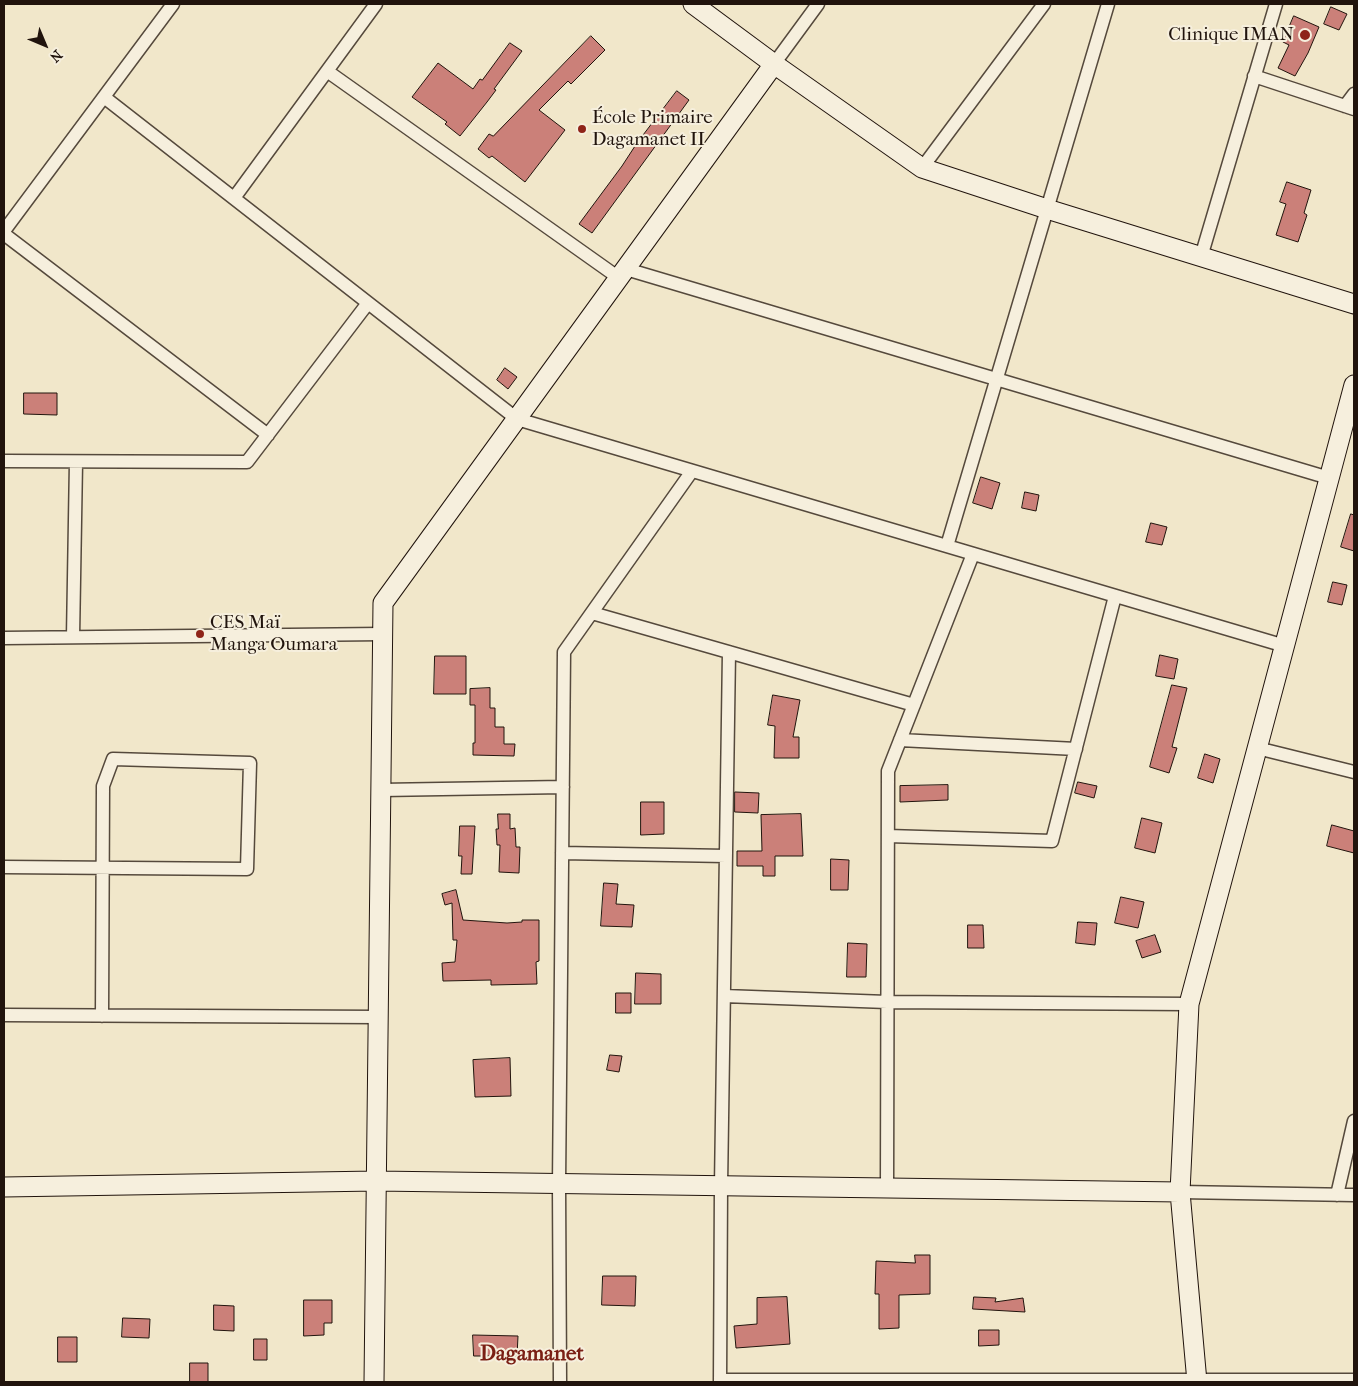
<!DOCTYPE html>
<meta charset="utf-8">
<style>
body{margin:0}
#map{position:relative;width:1358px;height:1386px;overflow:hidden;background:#f1e7ca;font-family:"IM FELL French Canon",serif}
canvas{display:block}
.frame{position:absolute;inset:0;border:5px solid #21140d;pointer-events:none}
.north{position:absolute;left:20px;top:20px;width:50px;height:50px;-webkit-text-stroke:4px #f6efdd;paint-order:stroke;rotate:135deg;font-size:14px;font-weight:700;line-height:20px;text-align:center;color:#21140d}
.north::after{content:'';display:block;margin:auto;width:18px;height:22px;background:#21140d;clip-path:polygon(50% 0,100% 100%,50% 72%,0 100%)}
</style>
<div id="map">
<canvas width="1358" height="1386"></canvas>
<div class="frame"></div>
<div class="north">N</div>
</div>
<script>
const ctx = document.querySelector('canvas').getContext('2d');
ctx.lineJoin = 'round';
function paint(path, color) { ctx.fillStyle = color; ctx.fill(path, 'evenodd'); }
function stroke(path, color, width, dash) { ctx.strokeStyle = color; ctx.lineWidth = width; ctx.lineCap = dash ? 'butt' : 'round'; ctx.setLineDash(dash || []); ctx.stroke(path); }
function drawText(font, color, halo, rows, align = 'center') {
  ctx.font = font + ' "IM FELL French Canon",serif'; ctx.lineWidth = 4; ctx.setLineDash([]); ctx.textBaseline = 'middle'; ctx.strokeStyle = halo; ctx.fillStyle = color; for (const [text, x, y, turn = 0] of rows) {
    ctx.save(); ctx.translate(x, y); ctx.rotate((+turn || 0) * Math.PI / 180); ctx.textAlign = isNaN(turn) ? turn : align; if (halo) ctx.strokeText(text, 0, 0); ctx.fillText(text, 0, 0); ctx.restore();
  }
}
const building = new Path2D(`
 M1331,7L1347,14L1339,30L1324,24Z
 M1294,16L1319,27L1308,53L1295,76L1278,68L1289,45L1283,42Z
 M591,36L605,50L571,84L568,81L539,110L565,130L525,182L492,156L489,158L478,149L489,134L493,136Z
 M510,43L522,51L494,89L496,90L487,102L460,136L445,124L447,122L412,97L438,63L473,89L480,79L482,80Z
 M677,91L689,100L592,233L579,224L622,166L637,143Z
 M1287,182L1311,190L1304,213L1307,215L1298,242L1276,235L1286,204L1280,202Z
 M505,368L517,377L508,389L497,380Z
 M24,393H57V415L24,414Z
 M981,477L1000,483L992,509L973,503Z
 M1025,492L1039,495L1036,511L1022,508Z
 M1351,514L1354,515V551L1341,547Z
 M1151,523L1167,527L1162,545L1146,542Z
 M1333,582L1347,585L1342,605L1328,602Z
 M1160,655L1178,659L1174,679L1156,676Z
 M435,656H466V694H434Z
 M1172,685L1187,688L1172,747L1177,748L1169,773L1150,767Z
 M490,688V708H495V727H504V744H515L514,756L473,755V743H475V705H470V689Z
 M773,695L800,700L793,737H799V758H774L775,726L768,725Z
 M1205,754L1220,759L1213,783L1198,778Z
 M1078,782L1097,786L1094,798L1075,793Z
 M948,785V800L900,802V786Z
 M735,792L759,793L758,813L735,812Z
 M641,802H664V834L641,835Z
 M498,814H510V829L515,828L516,847H520L519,873L499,872L500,845H497L496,829H498Z
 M801,814L803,856H775V876H763V866H737V851H762L761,815Z
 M1142,818L1162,823L1155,853L1135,848Z
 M1332,825L1354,831V853L1327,846Z
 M460,826H475L472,874H461L462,856H459Z
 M831,859L849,860L848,890H831Z
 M604,883L618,884L616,904L634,905L632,927L601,926Z
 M456,890L463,920L507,923L522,922V920H539V961L536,962L537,984L491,985V980L443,981L442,963L455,962L457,940H453L452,903L445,905L442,894Z
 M1121,897L1144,902L1138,928L1115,923Z
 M1078,922L1097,923L1095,945L1076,943Z
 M968,925H983L984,948H968Z
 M1155,935L1161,952L1142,958L1136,941Z
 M848,943L867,944L866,977H847Z
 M636,973L661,974V1004H635Z
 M616,993H631V1013H616Z
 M610,1055L622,1056L619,1072L607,1070Z
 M510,1058L511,1096L475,1097L473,1060Z
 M915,1255H930V1294L899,1295V1328L879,1329V1294H875L876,1261L915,1263Z
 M603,1276H636L635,1306L602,1305Z
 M787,1297L790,1344L736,1348L734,1326L757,1324V1298Z
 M974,1297L996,1298L995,1302L1023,1298L1025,1312L973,1309Z
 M304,1300H332V1323H324V1335L304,1336Z
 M214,1305L234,1306V1331L214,1330Z
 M123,1318L150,1319L149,1338L122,1337Z
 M979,1330H999V1345L979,1346Z
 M473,1335L518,1336L517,1356H474Z
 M58,1337H77V1362H58Z
 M254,1339H267V1360H254Z
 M190,1363H208V1382H190Z`);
const street = new Path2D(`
 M774,64L818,4
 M327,71L619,278
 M1254,76L1354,109
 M104,97L517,419L1285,646
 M1345,106L1354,94
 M922,168L1044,4
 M234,198L376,4
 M4,231L173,4
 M4,234L268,435
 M1201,257L1276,4
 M626,269L1329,478
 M4,461L247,462L368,303
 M947,546L1108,4
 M592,613L914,705
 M73,637L76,462
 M4,638L383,634
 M900,740L1076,749
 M1257,748L1354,772
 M381,790L563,787
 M888,836L1052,841L1115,596
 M562,853L726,856
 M4,867L247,869L250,763L113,759L103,786L102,1016
 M724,996L887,1002L1189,1004
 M4,1015L378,1017
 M887,1188L888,771L973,554
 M1180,1192L1354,1195
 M1337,1195L1354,1121
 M720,1380H1354
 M560,1382L559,1184L564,652L692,471
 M720,1382L721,1186L729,652`);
const secondary = new Path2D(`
 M693,4L774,64L922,168L1047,209L1354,304
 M4,1187L376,1181L1180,1192
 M374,1382L383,603L774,64
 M1197,1382L1180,1192L1189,1004L1354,385`);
const markers = [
 [1305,35,6,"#8f2418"],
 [582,129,5,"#8f2418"],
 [200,634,5,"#8f2418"]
];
const poiNames = [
 ["Clinique IMAN",1294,35,"right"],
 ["École Primaire",592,118],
 ["Dagamanet II",592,140],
 ["CES Maï",210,623],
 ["Manga Oumara",210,645]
];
const quarterNames = [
 ["Dagamanet",532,1355]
];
paint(building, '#cb8079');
stroke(building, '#21140d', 1);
stroke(street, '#55493c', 15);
stroke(secondary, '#21140d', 21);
stroke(street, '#f6efdd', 12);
stroke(secondary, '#f6efdd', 19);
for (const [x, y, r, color] of markers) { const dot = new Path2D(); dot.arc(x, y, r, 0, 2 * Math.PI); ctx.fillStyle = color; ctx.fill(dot); stroke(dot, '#f6efdd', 2); }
drawText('19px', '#21140d', '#f6efdd', poiNames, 'left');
drawText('bold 21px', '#7a1f14', '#f6efdd', quarterNames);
</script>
